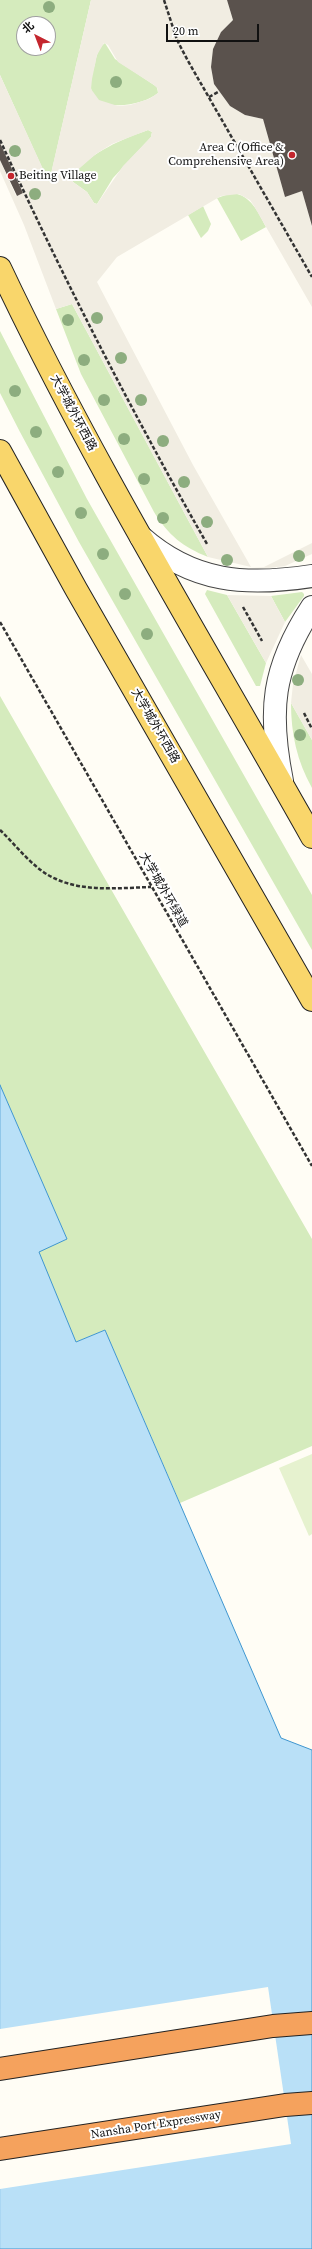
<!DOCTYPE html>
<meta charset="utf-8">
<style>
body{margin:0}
#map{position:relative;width:312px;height:2249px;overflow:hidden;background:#fffdf5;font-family:"Source Serif 4","Noto Sans SC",serif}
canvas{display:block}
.north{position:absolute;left:16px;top:16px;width:40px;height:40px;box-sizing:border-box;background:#fff;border:1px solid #a0a0a0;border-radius:50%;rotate:318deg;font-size:11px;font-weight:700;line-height:16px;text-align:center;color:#111}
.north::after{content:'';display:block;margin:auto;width:14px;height:18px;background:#c4262e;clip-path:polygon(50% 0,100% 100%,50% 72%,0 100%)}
.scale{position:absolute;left:166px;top:24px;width:93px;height:18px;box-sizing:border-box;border:2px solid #111;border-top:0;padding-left:5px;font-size:12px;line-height:14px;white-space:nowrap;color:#111;-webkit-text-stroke:3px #fff;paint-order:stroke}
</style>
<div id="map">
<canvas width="312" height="2249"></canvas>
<div class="north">北</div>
<div class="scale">20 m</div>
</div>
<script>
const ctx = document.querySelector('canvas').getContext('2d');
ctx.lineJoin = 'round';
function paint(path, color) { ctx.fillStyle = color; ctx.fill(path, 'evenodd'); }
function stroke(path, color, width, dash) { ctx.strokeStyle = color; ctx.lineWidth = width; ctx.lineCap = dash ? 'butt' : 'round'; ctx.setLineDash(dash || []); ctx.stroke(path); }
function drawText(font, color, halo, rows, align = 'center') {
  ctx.font = font + ' "Source Serif 4","Noto Sans SC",serif'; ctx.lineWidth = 4; ctx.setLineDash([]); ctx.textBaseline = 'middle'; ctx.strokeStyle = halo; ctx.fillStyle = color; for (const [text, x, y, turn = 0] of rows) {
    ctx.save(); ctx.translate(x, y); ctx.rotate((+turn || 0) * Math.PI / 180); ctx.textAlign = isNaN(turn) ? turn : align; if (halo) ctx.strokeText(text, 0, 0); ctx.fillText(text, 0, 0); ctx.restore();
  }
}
const green = new Path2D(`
 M0,0H91L49,183L0,75ZM24,24H48V48H24Z
 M105,43L115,59L157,87L158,93C145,105 95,115 91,88C90,81 93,71 95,64C96,56 99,47 105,43Z
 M148,130L152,132L151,137L113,178L97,204L94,203L87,192L73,182L71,177L73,174C94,151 120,140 148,130Z
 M232,193C251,195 258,212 266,227L241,241L217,198Z
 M203,206L211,224L208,231L201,238L188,215Z
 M72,304L208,557C183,547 168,535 154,512L81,374L56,309Z
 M0,331L87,499L312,895V950L79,542L20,432L0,393Z
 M207,590L227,595L266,663L260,686H256L205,594Z
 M302,592L304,594V596L285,622L271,596Z
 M0,696L312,1239V1446L180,1503L105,1330L76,1342L38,1251L67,1239L0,1085Z
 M291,703L312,740V788C297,761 291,734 291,703Z`);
const pitch = new Path2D(`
 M312,1454V1534L309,1536L279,1468Z`);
const plaza = new Path2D(`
 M91,0H227L233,20L221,32L213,49L211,67L214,84L230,106L245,115L263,119L285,197L302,191L312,227V307L254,206L250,200L239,194L221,196L117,257L97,282L193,465L251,567H264L312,543V554L285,566L269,568L251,567L208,557L72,304L56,309L24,225L0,171V160L16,196L23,193L0,143V75L49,182ZM104,43L108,45L118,62L154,85L158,89V93L149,99L130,105L118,106L99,100L91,89L92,79L97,55ZM148,130L152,132L151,137L123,166L97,204L94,203L87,192L73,182L71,177L73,174L96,154L112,144Z
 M227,595L271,596L285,622L266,663Z
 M301,655L312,674V740L291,703L293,684Z`);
const water = new Path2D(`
 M0,1085L67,1239L39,1252L76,1342L105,1330L281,1738L312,1750V2249H0Z`);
const pier = new Path2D(`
 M268,1987L291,2144L0,2189V2029Z`);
const building = new Path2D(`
 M227,0H312V226L302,191L285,197L263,119L245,115L230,106L214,84L211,67L213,49L221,32L233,20Z
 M0,143L23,193L17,196L0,160Z`);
const path = new Path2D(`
 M164,0L177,40L188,61L312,277
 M209,97L218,92
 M0,140C63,278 132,412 207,544
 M243,607L262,641
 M0,622L312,1166
 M304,713L312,729
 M0,830C17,846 34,870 56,879C84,892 120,888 151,887`);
const minor = new Path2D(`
 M141,537C193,583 246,586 312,576
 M282,781C268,711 272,668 312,607`);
const primary = new Path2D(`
 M0,268C92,463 206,648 312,837
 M0,451L76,589L312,1000`);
const motorway = new Path2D(`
 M0,2069L273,2026L312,2023
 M0,2149L285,2105L312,2103`);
const trees = [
 [49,7],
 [116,82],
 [15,151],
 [35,194],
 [97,318],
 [68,320],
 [121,358],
 [84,360],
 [15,391],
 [104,400],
 [141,400],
 [36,432],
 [124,439],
 [163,441],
 [58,472],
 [144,479],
 [184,482],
 [81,513],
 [163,518],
 [207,522],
 [103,554],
 [299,556],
 [227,560],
 [125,594],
 [147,634],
 [298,680],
 [300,735]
];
const markers = [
 [292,155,4,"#c4262e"],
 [11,176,4,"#c4262e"]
];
const poiNames = [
 ["Area C (Office &",284,148],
 ["Comprehensive Area)",284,162],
 ["Beiting Village",19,176,"left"]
];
const streetNames = [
 ["大学城外环西路",73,413,62],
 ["大学城外环西路",155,726,60],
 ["大学城外环绿道",163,890,60],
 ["Nansha Port Expressway",156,2125,-9]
];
paint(green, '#d5ebbd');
paint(pitch, '#e6f2cf');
paint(plaza, '#f1ede2');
paint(water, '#b9e0f7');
stroke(water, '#3f96cf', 1);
paint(pier, '#fffdf5');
paint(building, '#5a524d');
stroke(minor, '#444', 24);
stroke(primary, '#222', 24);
stroke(motorway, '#222', 24);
stroke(path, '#333', 2.5, [4, 2]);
stroke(minor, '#fff', 22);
stroke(primary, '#f9d66b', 22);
stroke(motorway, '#f5a25d', 22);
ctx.fillStyle = '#8dad7f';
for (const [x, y] of trees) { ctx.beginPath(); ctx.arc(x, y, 6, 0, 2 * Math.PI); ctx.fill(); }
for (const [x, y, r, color] of markers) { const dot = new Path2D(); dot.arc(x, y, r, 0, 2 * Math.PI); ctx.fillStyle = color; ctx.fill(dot); stroke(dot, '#fff', 1.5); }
drawText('12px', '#111', '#fff', poiNames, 'right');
drawText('12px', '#111', '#fff', streetNames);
</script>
